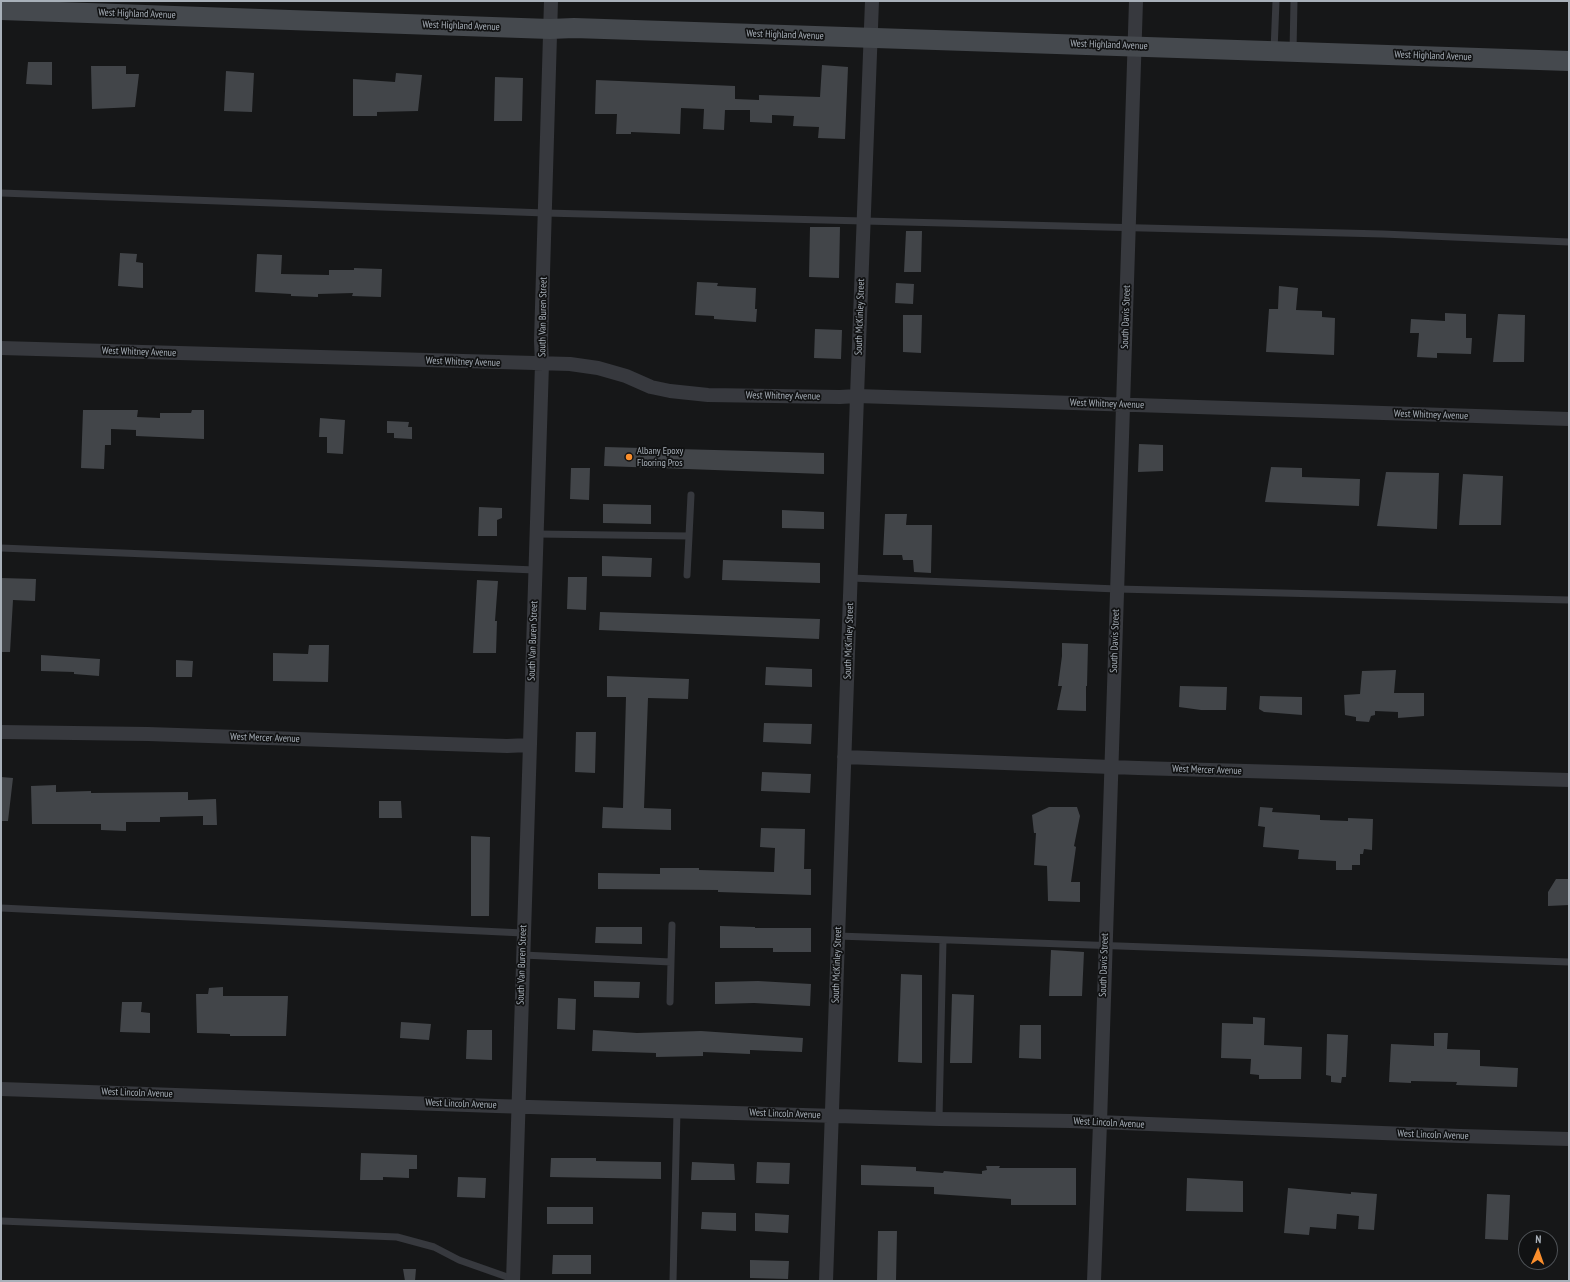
<!DOCTYPE html>
<style>
body{margin:0}
#map{position:relative;width:1570px;height:1282px;overflow:hidden;background:#161718;font-family:"PT Sans Narrow",sans-serif}
canvas{display:block}
.frame{position:absolute;inset:0;border:2px solid #a8b0b9;pointer-events:none}
.north{position:absolute;left:1518px;top:1230px;width:40px;height:40px;box-sizing:border-box;background:#111213;border:1px solid #4d5155;border-radius:50%;rotate:2deg;font-size:11px;font-weight:700;line-height:16px;text-align:center;color:#a8b0b9}
.north::after{content:'';display:block;margin:auto;width:14px;height:18px;background:#fa8e2c;clip-path:polygon(50% 0,100% 100%,50% 72%,0 100%)}
</style>
<div id="map">
<canvas width="1570" height="1282"></canvas>
<div class="frame"></div>
<div class="north">N</div>
</div>
<script>
const ctx = document.querySelector('canvas').getContext('2d');
ctx.lineJoin = 'round';
function paint(path, color) { ctx.fillStyle = color; ctx.fill(path, 'evenodd'); }
function stroke(path, color, width, dash) { ctx.strokeStyle = color; ctx.lineWidth = width; ctx.lineCap = dash ? 'butt' : 'round'; ctx.setLineDash(dash || []); ctx.stroke(path); }
function drawText(font, color, halo, rows, align = 'center') {
  ctx.font = font + ' "PT Sans Narrow",sans-serif'; ctx.lineWidth = 3.5; ctx.setLineDash([]); ctx.textBaseline = 'middle'; ctx.strokeStyle = halo; ctx.fillStyle = color; for (const [text, x, y, turn = 0] of rows) {
    ctx.save(); ctx.translate(x, y); ctx.rotate((+turn || 0) * Math.PI / 180); ctx.textAlign = isNaN(turn) ? turn : align; if (halo) ctx.strokeText(text, 0, 0); ctx.fillText(text, 0, 0); ctx.restore();
  }
}
const building = new Path2D(`
 M28,62H52V85L26,84Z
 M822,65L848,67L845,139L818,138L819,127L793,126L794,116L772,115V123L750,122V110H725L724,130L703,129L704,109L681,108L680,134L631,132V134H616L617,114H595L596,80L735,86V99L759,100V95L820,97Z
 M91,66H126V74H139L135,107L92,109Z
 M226,71L254,73L252,112L224,111Z
 M396,73L422,75L418,111L377,112V116H353V79L395,82Z
 M495,77L523,78L522,121H494Z
 M810,227H840L839,278L809,277Z
 M906,231H922L921,272H904Z
 M120,253L137,254L136,262L143,263V288L118,286Z
 M257,254L282,255L281,274L329,275V270H354V268L382,269L381,297L352,296L353,293L318,294V297L291,296V294L255,292Z
 M697,282L718,283L717,286L756,288L755,309H757L756,322L714,319V316L695,315Z
 M896,283L914,284L913,304L895,303Z
 M1279,286L1298,288L1296,310L1322,311V317L1335,318L1334,355L1266,352L1269,309H1278Z
 M1445,313L1466,314V338H1472L1471,354L1437,353V358L1417,357L1419,333H1410L1411,319L1445,321Z
 M1498,314L1525,315L1524,362H1493Z
 M903,315H922L921,353L903,352Z
 M815,329L842,330L841,359L814,358Z
 M83,410H138L137,417L160,418V413H191L192,410H204V439L136,436V430L111,429V445H105L104,469L81,468Z
 M320,418L345,420L343,454L327,453V437H319Z
 M387,421L409,422L408,427H412V439L394,438V433H387Z
 M1139,444L1163,445V471L1138,472Z
 M605,447L824,453V474L604,466Z
 M1271,467L1302,468V477L1360,479L1359,506L1265,502Z
 M571,468H590L589,500L570,499Z
 M1386,472L1439,473L1437,529L1377,526Z
 M1463,474L1503,476L1501,525H1459Z
 M603,504L651,505V524L603,523Z
 M479,507L502,508V518L497,520V536H478Z
 M782,510L824,512V529L782,528Z
 M885,514H907L906,525H932L931,573L914,572L913,560H903L902,555H883Z
 M602,556L652,558L651,577L602,576Z
 M723,560L820,563V583L722,580Z
 M568,577H587L586,610L567,609Z
 M1,578L36,579L35,601L13,600L10,652H1Z
 M477,580L498,581L495,621H497L496,653H473Z
 M600,612L820,619L819,639L599,630Z
 M1062,643L1088,644L1087,686H1086V711L1057,710L1062,686H1058L1062,656Z
 M309,645H329L328,682L273,681V653L308,654Z
 M41,655L100,659L99,676L74,674V672L41,671Z
 M176,660L193,661L192,677H176Z
 M766,667L812,669V687L765,685Z
 M1396,670L1394,693H1424V716L1398,718V712L1375,711V715L1371,716L1369,722L1356,721V717L1345,715L1344,695L1360,694L1362,671Z
 M607,676L689,679L688,699L648,698L644,808L671,809V830L602,828L603,807L623,808L626,697H607Z
 M1180,686L1227,687L1226,710H1201L1179,707Z
 M1260,696L1302,697V715L1264,712L1259,709Z
 M764,723L812,724L811,744L763,742Z
 M576,732H596L595,773L575,772Z
 M762,772L811,774L810,793L761,791Z
 M1,777L13,778L8,821H1Z
 M56,785V792L91,791V793L188,792V800L216,799L217,825H203V816L160,817V822H126V831L101,830V824H32L31,786Z
 M379,801H401L402,818H379Z
 M1049,807H1077L1080,816L1074,846L1076,847L1071,882H1080V902L1048,901L1047,866L1034,865L1036,833H1034L1032,815Z
 M1260,807L1273,808L1272,812L1320,815V820L1348,821V818L1373,819L1372,850L1364,849L1363,854H1360V865H1352V870H1336V861L1298,859L1299,850L1263,847L1265,827L1258,826Z
 M761,828L805,829L804,869H811V895L718,892V890L598,889V873L660,874V868H699V870L774,872L775,848L760,847Z
 M471,836L490,837L489,916H471Z
 M1556,879H1569V905L1548,906V892Z
 M720,926L755,927V928H811V952H773V948H720Z
 M596,927H642V944L595,943Z
 M1051,950L1084,952L1082,996H1049Z
 M901,974L922,975V1063L898,1062Z
 M594,981L640,982L639,998L594,997Z
 M758,981L811,984L810,1006L754,1003L715,1004V982Z
 M223,987V996H288L286,1036H230V1034L197,1033L196,994H208L209,988Z
 M952,994L974,995L972,1063H950Z
 M558,998L576,999L575,1030L557,1029Z
 M122,1002H142L141,1012L150,1013V1033L120,1032Z
 M1253,1017L1265,1018L1264,1045L1302,1047L1301,1079H1259V1075L1250,1074L1251,1059L1221,1058L1222,1023L1253,1024Z
 M401,1022L431,1024L429,1040L400,1038Z
 M1020,1025H1041V1059L1019,1058Z
 M467,1030H492V1060L466,1059Z
 M593,1030L637,1033L701,1031L803,1038L802,1052L750,1050V1054L703,1052V1056L656,1057V1053L592,1051Z
 M1434,1033H1448L1447,1049L1480,1050V1066L1518,1068L1517,1087L1456,1085L1457,1082L1411,1081V1083L1389,1082L1391,1044L1434,1046Z
 M1327,1034L1348,1035L1346,1077H1342L1341,1083L1331,1082V1076L1326,1075Z
 M361,1153L417,1155V1169H409V1178L383,1177V1180H360Z
 M551,1158H596V1161L661,1162V1179L550,1177Z
 M692,1162L734,1164L735,1180H691Z
 M757,1162L790,1163L789,1184L756,1183Z
 M861,1165L916,1167V1171L943,1173L944,1171L982,1174V1171L987,1170L986,1166H1000L999,1168H1076V1205H1011V1199L934,1194V1187L861,1185Z
 M458,1177L486,1178L485,1198L457,1197Z
 M1187,1178L1243,1181V1212L1186,1211Z
 M1288,1188L1351,1194V1192L1377,1194L1374,1230L1358,1229L1359,1216L1337,1214L1336,1229L1310,1227L1309,1235L1284,1233Z
 M1487,1194L1510,1195L1508,1240L1485,1239Z
 M547,1207H593V1224H547Z
 M702,1212L736,1213V1231L701,1229Z
 M755,1213L789,1215L788,1233L755,1231Z
 M878,1231H897L896,1281H877Z
 M553,1255H591V1274H552Z
 M750,1260L789,1261L788,1279L750,1278Z
 M403,1269H416L415,1281H405Z`);
const lane = new Path2D(`
 M1274,51L1276,1
 M1293,51L1294,1
 M1,193L545,213L1383,234L1569,242
 M536,534L689,536L691,495
 M1,548L535,570
 M687,575L689,536
 M851,578L1117,589L1569,600
 M1,908L523,933
 M838,936L1569,962
 M523,955L671,962L672,925
 M670,1002L671,962
 M939,1119L943,940
 M1,1221L397,1237L434,1247L459,1260L513,1279
 M673,1281L677,1111`);
const street = new Path2D(`
 M1,348L570,364L598,368L626,376L651,387L670,391L708,395L840,397L857,396L1569,419
 M1,732L148,734L507,746L529,745
 M844,757L1138,768L1569,780
 M1,1089L496,1106L939,1119L1071,1121L1460,1136L1569,1139
 M513,1281L542,364L541,341L551,1
 M826,1281L857,396L872,1
 M1094,1281L1100,1123L1136,1`);
const secondary = new Path2D(`
 M1,10L550,29L574,28L1569,61`);
const markers = [
 [629,457,4,"#fa8e2c"]
];
const streetNames = [
 ["West Highland Avenue",137,14,2],
 ["West Highland Avenue",461,26,2],
 ["West Highland Avenue",785,35,2],
 ["West Highland Avenue",1109,45,2],
 ["West Highland Avenue",1433,56,2],
 ["South Van Buren Street",543,317,-89],
 ["South McKinley Street",860,317,-88],
 ["South Davis Street",1126,317,-88],
 ["West Whitney Avenue",139,352,2],
 ["West Whitney Avenue",463,362,2],
 ["West Whitney Avenue",783,396,1],
 ["West Whitney Avenue",1107,404,2],
 ["West Whitney Avenue",1431,415,2],
 ["South Van Buren Street",533,641,-88],
 ["South McKinley Street",849,641,-88],
 ["South Davis Street",1115,641,-88],
 ["West Mercer Avenue",265,738,2],
 ["West Mercer Avenue",1207,770,2],
 ["South Van Buren Street",522,965,-88],
 ["South McKinley Street",837,965,-88],
 ["South Davis Street",1104,965,-88],
 ["West Lincoln Avenue",137,1093,2],
 ["West Lincoln Avenue",461,1104,2],
 ["West Lincoln Avenue",785,1114,2],
 ["West Lincoln Avenue",1109,1123,3],
 ["West Lincoln Avenue",1433,1135,2]
];
const poiNames = [
 ["Albany Epoxy",637,451],
 ["Flooring Pros",637,463]
];
paint(building, '#424549');
stroke(lane, '#37393e', 7);
stroke(street, '#37393e', 14);
stroke(secondary, '#45494e', 20);
for (const [x, y, r, color] of markers) { const dot = new Path2D(); dot.arc(x, y, r, 0, 2 * Math.PI); ctx.fillStyle = color; ctx.fill(dot); stroke(dot, '#111213', 1.5); }
drawText('10px', '#a8b0b9', '#111213', streetNames);
drawText('10px', '#a8b0b9', '#111213', poiNames, 'left');
</script>
